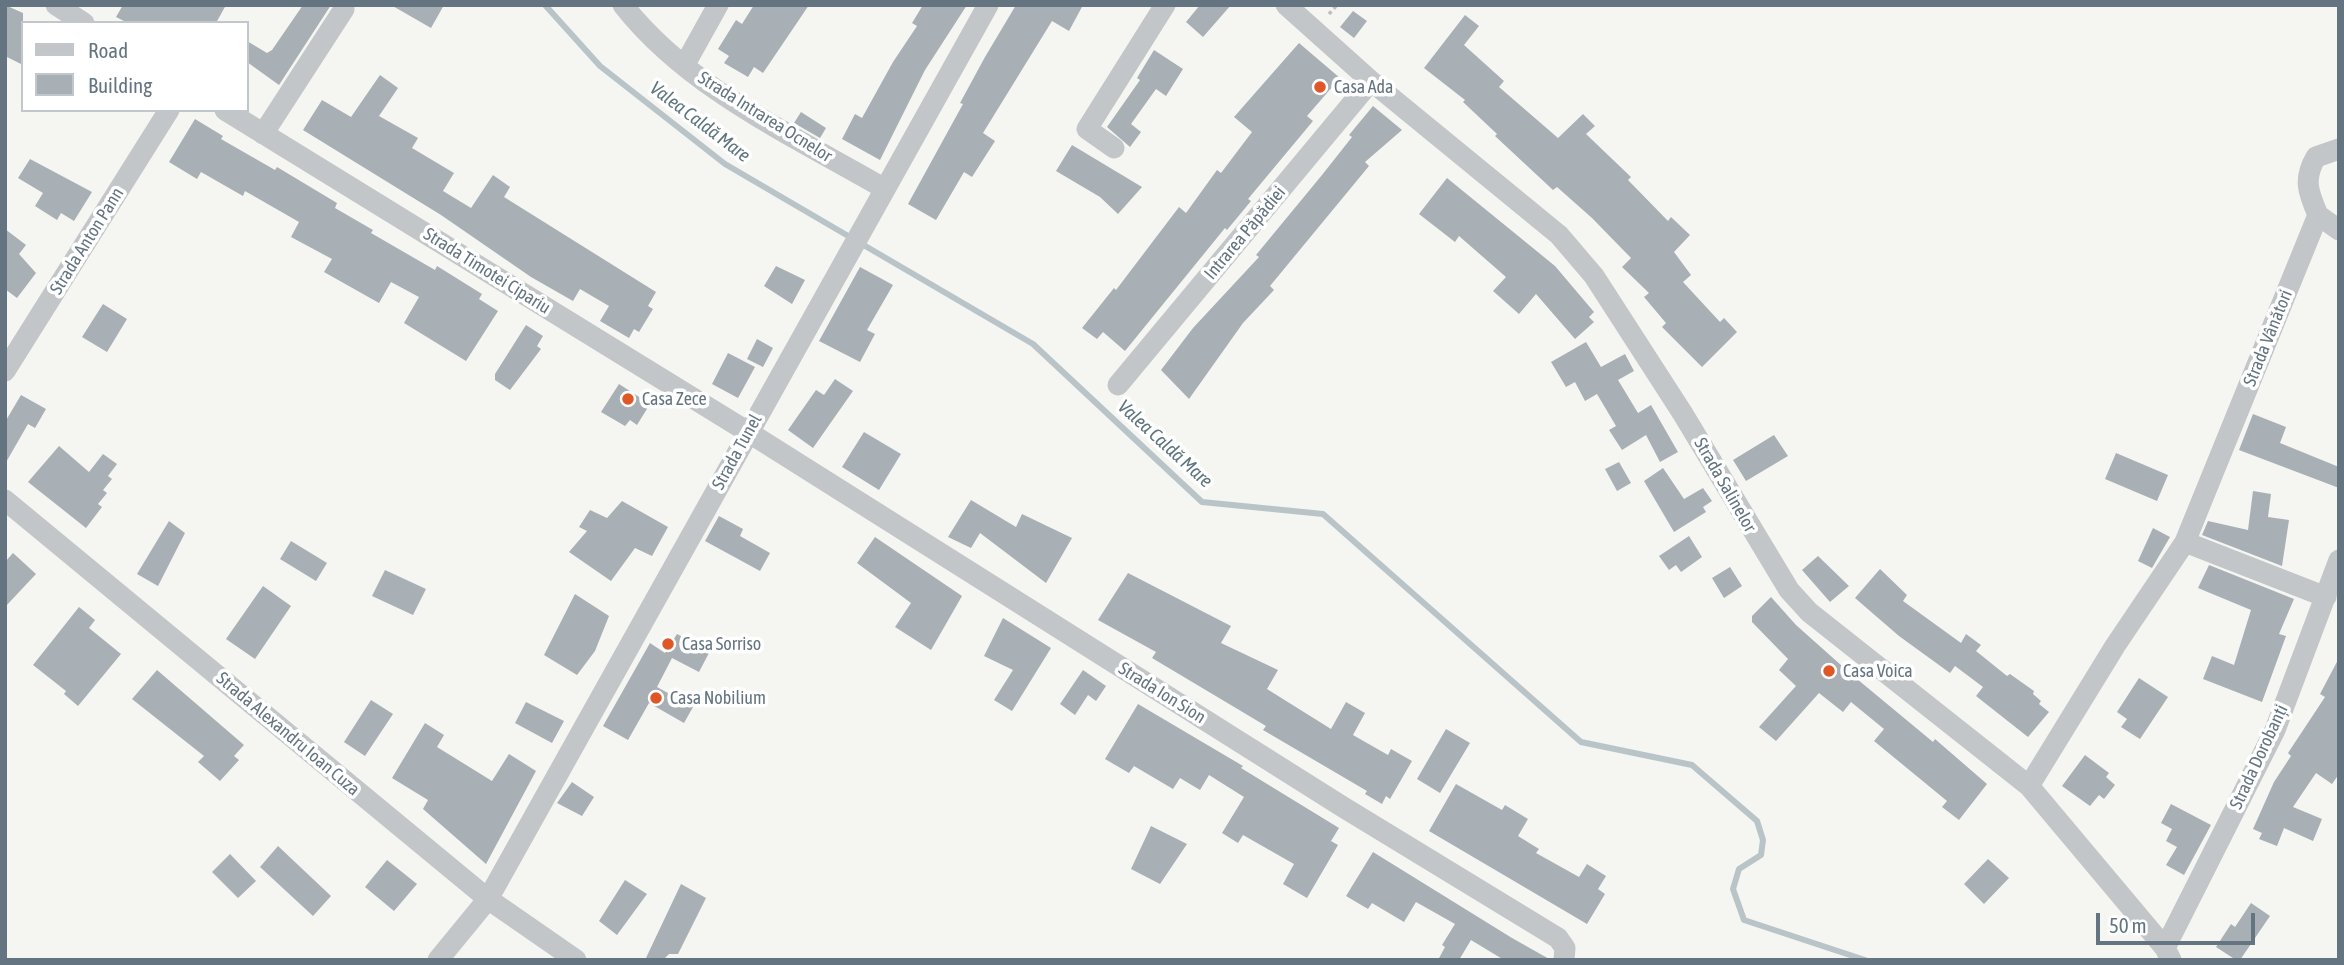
<!DOCTYPE html>
<meta charset="utf-8">
<style>
body{margin:0}
#map{position:relative;width:2344px;height:965px;overflow:hidden;background:#f5f5f1;font-family:"Asap Condensed",sans-serif}
canvas{display:block}
.frame{position:absolute;inset:0;border:7px solid #647481;pointer-events:none}
.legend{position:absolute;left:21px;top:21px;width:228px;height:91px;box-sizing:border-box;background:#fff;border:2px solid #c1c7cd;margin:0;padding:9px 12px;list-style:none;font-size:21px;color:#647481}
.legend li{display:flex;align-items:center;gap:14px;height:35px}
.legend b{width:35px;border:2px solid #c1c7cd}
.scale{position:absolute;left:2096px;top:913px;width:159px;height:32px;box-sizing:border-box;border:4px solid #647481;border-top:0;padding-left:9px;font-size:21px;line-height:24px;white-space:nowrap;color:#647481;-webkit-text-stroke:5px #fff;paint-order:stroke}
</style>
<div id="map">
<canvas width="2344" height="965"></canvas>
<div class="frame"></div>
<ul class="legend">
<li><b style="height:9px;background:#c2c6c9"></b>Road</li>
<li><b style="height:19px;background:#a8b0b5"></b>Building</li>
</ul>
<div class="scale">50 m</div>
</div>
<script>
const ctx = document.querySelector('canvas').getContext('2d');
ctx.lineJoin = 'round';
function stroke(path, color, width, dash) { ctx.strokeStyle = color; ctx.lineWidth = width; ctx.lineCap = dash ? 'butt' : 'round'; ctx.setLineDash(dash || []); ctx.stroke(path); }
function paint(path, color) { ctx.fillStyle = color; ctx.fill(path, 'evenodd'); }
function drawText(font, color, halo, rows, align = 'center') {
  ctx.font = font + ' "Asap Condensed",sans-serif'; ctx.lineWidth = 7; ctx.setLineDash([]); ctx.textBaseline = 'middle'; ctx.strokeStyle = halo; ctx.fillStyle = color; for (const [text, x, y, turn = 0] of rows) {
    ctx.save(); ctx.translate(x, y); ctx.rotate((+turn || 0) * Math.PI / 180); ctx.textAlign = isNaN(turn) ? turn : align; if (halo) ctx.strokeText(text, 0, 0); ctx.fillText(text, 0, 0); ctx.restore();
  }
}
const stream = new Path2D(`
 M545,5L600,66L725,164L1033,344L1202,502L1323,514L1581,742L1692,765L1757,821L1763,840L1761,855L1739,869L1733,889L1744,920L1865,960`);
const building = new Path2D(`
 M5,5L23,13V65L5,56Z
 M123,5H226L216,23H128L116,17Z
 M303,5H331L279,85L247,62V41L267,53L272,50Z
 M391,5H444L431,28Z
 M754,5H809L763,73L754,67L748,77L724,63L729,56L718,49L736,20L742,24Z
 M923,5H967L925,70L880,160L842,139L855,114L862,118L893,62L917,26L912,23Z
 M1016,5H1083L1069,31L1052,21L983,133L995,141L972,177L964,172L936,220L908,204L963,104L960,103L985,57Z
 M1200,5H1231L1203,37L1186,22Z
 M1353,11L1367,21L1354,38L1340,27Z
 M1465,15L1479,26L1464,45L1504,81L1499,87L1558,138L1583,114L1595,126L1586,134L1631,177L1628,180L1668,221L1671,217L1690,235L1674,252L1691,275L1683,282L1720,322L1724,318L1737,332L1702,367L1662,327L1666,323L1644,297L1649,293L1622,267L1631,258L1592,218L1557,187L1553,190L1495,136L1497,134L1463,102L1465,100L1424,68Z
 M1299,43L1340,78L1307,116L1313,121L1248,199L1251,201L1227,230L1225,228L1125,351L1103,332L1097,339L1082,328L1114,288L1116,290L1179,207L1186,213L1217,170L1221,173L1252,132L1234,117Z
 M1154,50L1183,69L1166,96L1156,89L1131,124L1141,132L1130,147L1107,127L1140,80L1137,78Z
 M380,75L398,88L379,116L418,138L412,148L454,173L443,191L471,208L493,175L510,187L504,197L656,292L648,306L653,309L639,332L634,329L629,338L600,321L609,306L580,289L573,301L531,277L441,215L303,130L322,100L351,117Z
 M1373,106L1402,130L1365,162L1369,166L1270,286L1274,290L1243,323L1189,399L1161,370L1193,328L1259,257L1256,255L1322,175L1352,137L1349,135Z
 M801,112L826,128L820,138L794,123Z
 M195,119L223,136L221,139L275,170L277,167L337,203L335,208L373,230L371,233L435,270L437,266L482,294L479,299L498,311L466,361L404,323L419,297L391,282L379,303L324,272L332,259L291,237L299,222L245,191L243,196L201,172L197,179L169,162Z
 M1072,145L1142,187L1118,214L1100,197L1056,171Z
 M30,159L92,192L74,221L61,213L57,220L35,206L43,193L18,178Z
 M1447,178L1555,266L1594,312L1589,317L1594,322L1575,339L1536,294L1519,314L1493,291L1506,277L1459,236L1455,242L1419,214Z
 M5,229L26,245L19,254L36,273L17,298L5,289Z
 M776,266L805,280L792,304L764,286Z
 M860,267L893,285L867,330L875,334L860,362L819,341Z
 M103,304L127,319L107,352L82,337Z
 M526,325L543,336L537,346L541,349L510,390L495,380V374Z
 M757,339L773,348L763,367L747,359Z
 M1586,342L1601,367L1625,354L1634,371L1618,380L1638,413L1651,405L1678,452L1660,462L1646,435L1622,450L1609,430L1616,426L1597,394L1585,401L1575,382L1566,387L1551,362Z
 M728,353L755,367L738,398L712,384Z
 M835,379L853,391L813,448L788,430L816,390L824,395Z
 M619,384L650,404L637,425L630,420L625,426L601,412Z
 M21,395L46,409L35,428L28,424L5,464V422Z
 M2253,414L2286,427L2280,443L2339,467V488L2239,450Z
 M864,432L901,454L879,490L842,467Z
 M1774,435L1788,456L1746,481L1733,460Z
 M59,446L89,472L103,454L117,464L108,476L112,479L103,490L107,493L98,504L102,507L86,528L28,482Z
 M2116,453L2168,475L2157,501L2105,479Z
 M1619,462L1631,483L1617,491L1605,469Z
 M1663,468L1684,499L1703,488L1712,501L1703,507L1706,512L1674,532L1644,481Z
 M2253,491L2271,494L2268,517L2289,520L2282,566L2202,535L2208,521L2248,530Z
 M971,500L1016,527L1022,514L1072,538L1046,583L980,533L971,548L948,537Z
 M622,501L668,527L652,556L635,548L611,581L569,552L587,531L579,527L590,510L607,518Z
 M719,516L743,529L740,536L770,553L760,571L705,541Z
 M169,521L185,533L158,586L137,574Z
 M2153,528L2170,537L2152,568L2138,561Z
 M1689,536L1702,557L1681,572L1676,565L1669,570L1659,556Z
 M875,537L962,596L931,650L895,627L911,603L857,563Z
 M291,541L327,563L316,581L280,559Z
 M13,553L36,574L5,607V562Z
 M1818,556L1849,586L1830,602L1802,570Z
 M2209,565L2294,599L2279,634L2286,636L2262,702L2203,679L2212,656L2234,665L2251,610L2198,588Z
 M1730,567L1742,586L1724,598L1712,578Z
 M1880,569L1907,595L1903,601L1961,643L1966,634L1981,645L1976,651L2007,676L2010,674L2034,691L2033,694L2041,701L2039,704L2049,712L2028,737L1976,696L1983,687L1955,666L1950,673L1899,636L1855,598Z
 M385,570L426,589L413,615L372,596Z
 M1128,573L1231,626L1221,643L1278,670L1267,689L1331,729L1346,702L1365,713L1353,735L1388,755L1391,749L1412,761L1390,799L1386,796L1382,804L1365,794L1367,791L1263,730L1266,726L1152,658L1156,652L1098,620Z
 M263,586L291,606L255,659L226,639Z
 M575,594L609,616L595,651L577,675L544,655Z
 M1771,597L1796,625L1851,674L1933,742L1935,739L1987,784L1959,820L1942,807L1947,801L1874,741L1884,729L1851,702L1843,712L1819,693L1776,741L1759,727L1796,686L1779,670L1788,659L1752,622V616Z
 M79,607L95,620L89,628L121,654L78,706L64,694L66,691L33,665Z
 M1003,618L1051,648L1012,711L994,700L1013,670L984,656Z
 M677,634L710,651L699,672L672,658L657,687L693,707L684,723L649,703L628,740L603,726L650,643L665,653Z
 M2339,658V774L2332,784L2316,773L2293,807L2322,819L2313,841L2284,828L2277,846L2259,839L2262,833L2253,829L2274,782L2291,756L2288,753L2325,697L2320,694Z
 M157,670L244,745L234,756L239,760L220,781L198,762L204,756L132,699Z
 M1083,670L1106,686L1096,701L1088,695L1075,715L1060,704Z
 M2139,678L2168,697L2140,739L2121,727L2127,719L2117,712Z
 M371,700L393,714L365,756L344,742Z
 M526,702L564,721L552,743L515,723Z
 M1138,704L1243,766L1241,768L1339,828L1331,841L1338,845L1307,898L1283,884L1294,864L1243,835L1238,843L1222,833L1244,797L1209,775L1200,790L1180,778L1173,789L1134,766L1129,773L1105,759Z
 M425,723L444,735L437,747L492,781L509,754L536,771L486,864L423,809L428,800L392,778Z
 M1446,729L1470,743L1440,793L1417,779Z
 M2085,755L2109,773L2106,777L2115,785L2104,799L2099,795L2090,806L2062,786Z
 M572,782L594,797L582,816L557,803Z
 M1456,784L1502,810L1505,805L1528,819L1518,836L1539,849L1536,853L1579,877L1587,864L1606,876L1598,889L1605,894L1587,924L1429,831Z
 M2171,804L2211,825L2184,875L2166,865L2177,847L2166,841L2172,829L2161,823Z
 M1151,826L1187,844L1160,884L1131,869Z
 M278,846L331,896L313,916L260,867Z
 M1373,852L1512,938L1551,960H1504L1471,940L1459,960H1438L1445,947L1442,945L1455,924L1416,902L1404,922L1372,903L1368,909L1346,896Z
 M230,854L256,881L238,898L212,872Z
 M1988,859L2009,878L1984,904L1964,884Z
 M387,860L417,884L394,911L365,887Z
 M625,880L647,894L617,935L599,921Z
 M681,884L706,898L678,954H669L663,960H645Z
 M2251,903L2270,916L2240,960H2236L2216,947L2231,924L2235,927Z`);
const path = new Path2D(`
 M1329,14L1337,5`);
const minor = new Path2D(`
 M56,5L84,23
 M623,5C689,89 794,136 885,189
 M1286,5L1371,81L1559,235L1594,276L1683,414L1789,590L1809,612L2029,786L2165,948L2171,960
 M684,66L718,5
 M225,110L748,432L1343,807L1558,938L1565,948L1564,960
 M263,134L344,9
 M1114,148L1087,129L1165,5
 M2318,215L2339,230
 M5,371L169,110
 M1118,385L1371,81
 M5,500L488,899L576,960
 M2185,542L2326,597
 M2029,786L2115,646L2185,542L2318,215C2308,192 2303,179 2316,157L2339,149
 M2165,948L2275,730L2339,560
 M438,960L488,899L988,5`);
const markers = [
 [1320,87,7,"#df5726"],
 [628,399,7,"#df5726"],
 [668,644,7,"#df5726"],
 [1829,671,7,"#df5726"],
 [656,698,7,"#df5726"]
];
const poiNames = [
 ["Casa Ada",1334,87],
 ["Casa Zece",642,399],
 ["Casa Sorriso",682,644],
 ["Casa Voica",1843,671],
 ["Casa Nobilium",670,698]
];
const streetNames = [
 ["Strada Intrarea Ocnelor",765,117,32],
 ["Intrarea Păpădiei",1245,233,-50],
 ["Strada Anton Pann",87,241,-58],
 ["Strada Timotei Cipariu",487,271,32],
 ["Strada Vânători",2268,338,-68],
 ["Strada Tunel",737,452,-61],
 ["Strada Salinelor",1725,485,60],
 ["Strada Ion Sion",1162,693,32],
 ["Strada Alexandru Ioan Cuza",288,734,40],
 ["Strada Dorobanți",2259,757,-65]
];
const waterNames = [
 ["Valea Caldă Mare",700,122,37],
 ["Valea Caldă Mare",1165,444,42]
];
stroke(stream, '#b9c4c8', 6);
paint(building, '#a8b0b5');
stroke(path, '#bcbec0', 3.5, [3.5, 3.5]);
stroke(minor, '#c2c6c9', 21);
for (const [x, y, r, color] of markers) { const dot = new Path2D(); dot.arc(x, y, r, 0, 2 * Math.PI); ctx.fillStyle = color; ctx.fill(dot); stroke(dot, '#fff', 2.5); }
drawText('18px', '#647481', '#fff', poiNames, 'left');
drawText('18px', '#647481', '#fff', streetNames);
drawText('italic 19px', '#5f767f', '#fff', waterNames);
</script>
